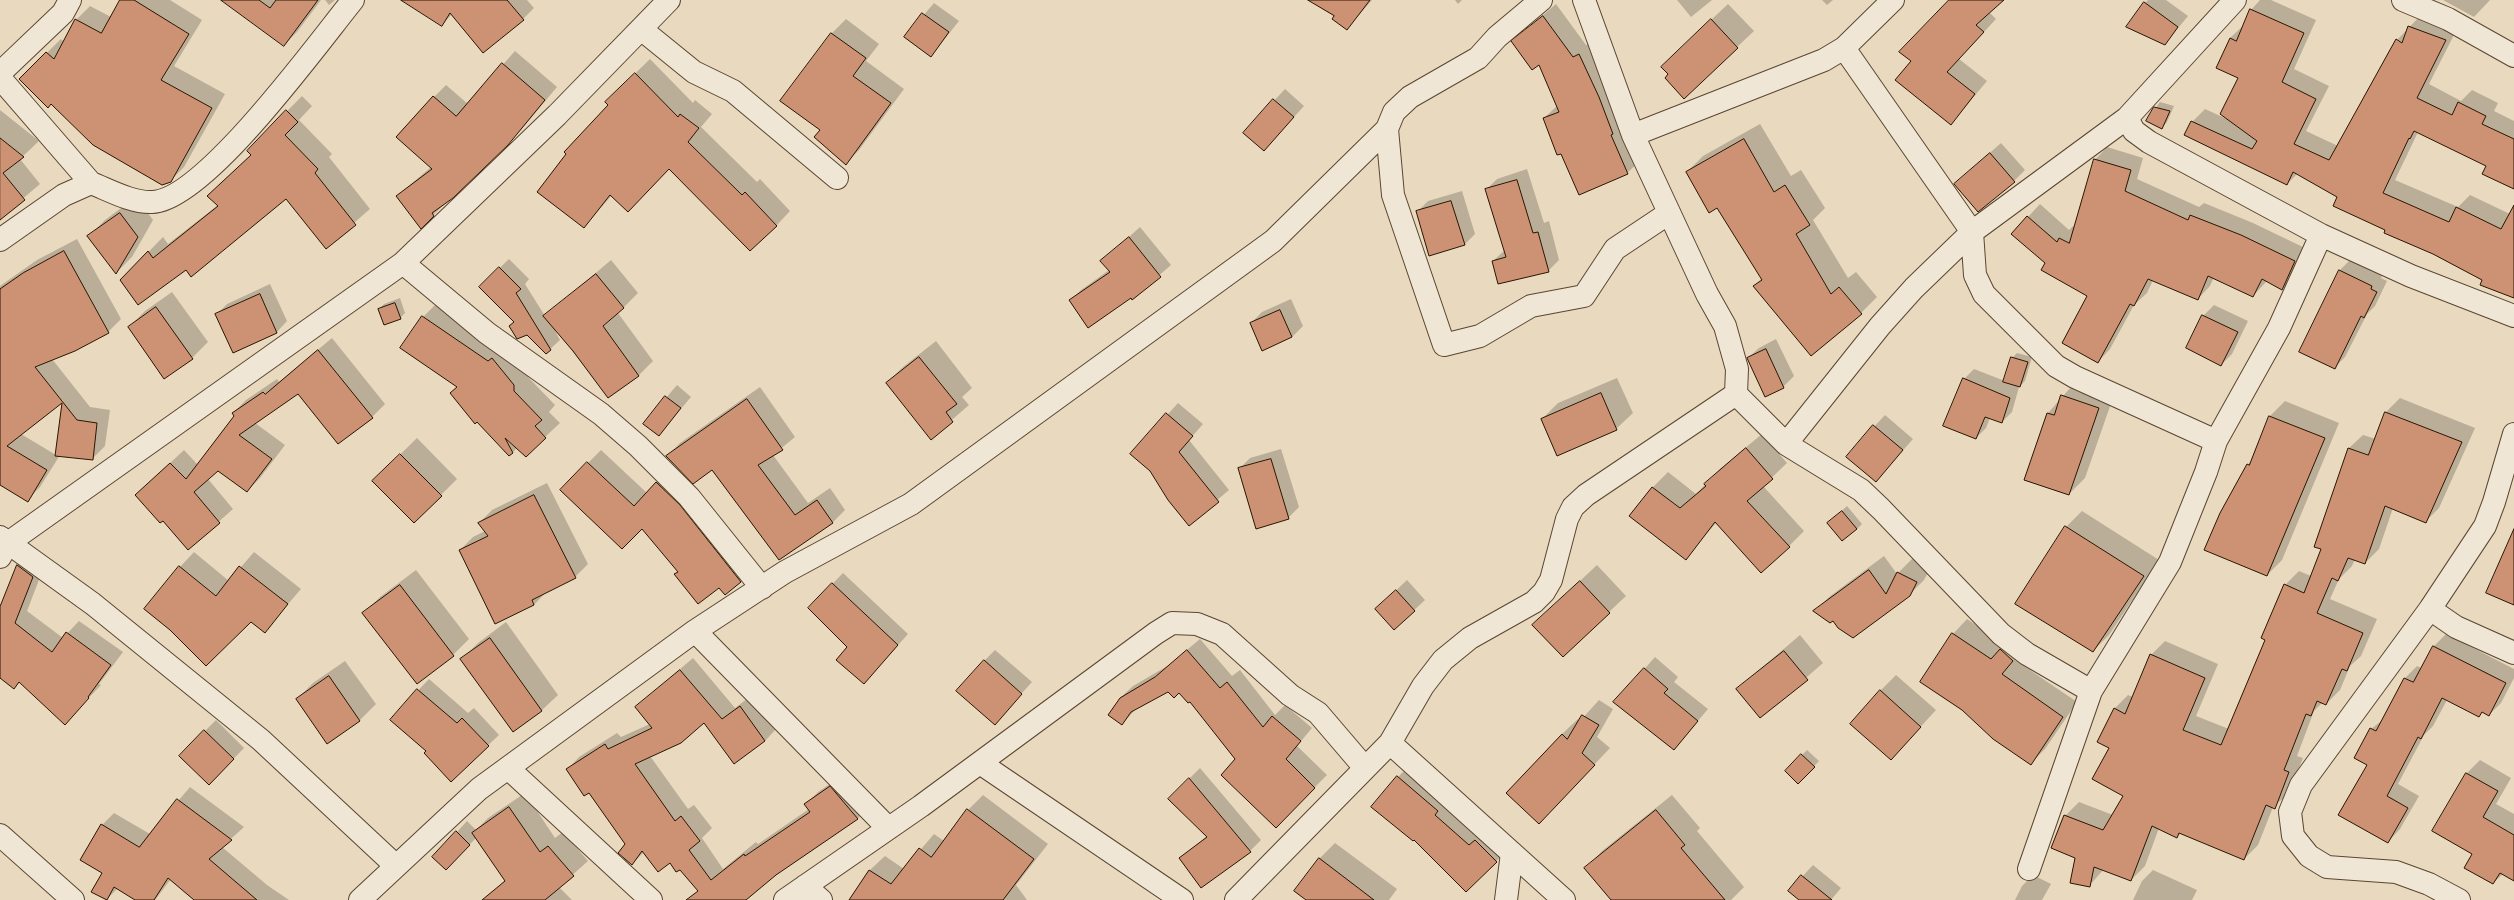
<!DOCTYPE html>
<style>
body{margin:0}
canvas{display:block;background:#e8d9bf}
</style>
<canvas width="2514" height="900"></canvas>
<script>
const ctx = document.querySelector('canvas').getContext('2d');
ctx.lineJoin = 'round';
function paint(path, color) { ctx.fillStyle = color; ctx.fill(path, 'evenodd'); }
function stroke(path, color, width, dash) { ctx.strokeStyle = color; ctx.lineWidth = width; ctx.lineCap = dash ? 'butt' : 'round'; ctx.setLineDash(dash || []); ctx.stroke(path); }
const shadow = new Path2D(`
 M121,0H170L202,20L174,66L225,94L184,167L170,181L51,103L20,79L61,39L64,42L76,20L90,6L111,17Z
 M223,0H321L297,32L284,45Z
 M325,0H335L329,5Z
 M410,0H527L534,8L523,19L452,14L442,25Z
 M1310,0H1372L1347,29L1335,16Z
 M1455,0H1462L1458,4Z
 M1677,0H1712L1691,17Z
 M1822,0H1833L1827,5Z
 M1950,0H2002L1989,12L1996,19L1959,59L1987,81L1951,124L1912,61Z
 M2148,0H2166L2188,16L2165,44L2145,3Z
 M2260,0H2271L2316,20L2294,69L2329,86L2306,131L2338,146L2397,40L2422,14L2458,27L2429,84L2461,101L2472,90L2498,103L2494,111L2514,121V188L2488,166L2418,132L2395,180L2458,207L2470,195L2510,214L2514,207V297L2386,229L2339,196L2298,173L2287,184L2192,122L2205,109L2227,119L2239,77L2230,38L2244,25L2251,10Z
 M2443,0H2490L2474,17Z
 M934,3L959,21L931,56L905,37Z
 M1556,4L1586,45L1592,42L1640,161L1627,173L1561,152L1544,118L1558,105L1540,63L1513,41Z
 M1728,4L1754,31L1684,97L1678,51Z
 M846,19L879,44L866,61L904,89L859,150L846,163L821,130L782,101L832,33Z
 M515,51L557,87L520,131L421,227L397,196L431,167L434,97L446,85L468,104Z
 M650,59L693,103L695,100L712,114L701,127L757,182L760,179L790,211L776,226L669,168L612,195L584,227L610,105L606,102Z
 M1285,89L1304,106L1274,139L1245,132Z
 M302,96L312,106L299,120L332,154L329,157L370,209L326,247L286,198L186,269L121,280L163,237L168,244L218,205L252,155L248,151Z
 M2160,102L2174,106L2167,122L2162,128L2147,121Z
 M0,110L39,141L20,159L40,184L0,218Z
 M1760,124L1791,176L1801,170L1825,208L1813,220L1848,278L1856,272L1877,297L1861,313L1754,286L1762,278L1718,207L1687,172L1703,156Z
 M2001,143L2025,170L2014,181L1966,174Z
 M2107,147L2143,158L2137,179L2199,207L2204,203L2253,223L2307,249L2294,277L2282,289L2267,281L2253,296L2214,277L2210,286L2198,299L2153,280L2147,293L2134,305L2110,349L2098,362L2088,296L2046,263L2028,217L2040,204L2069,230L2073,226L2075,227L2095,160Z
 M1527,169L1544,223L1549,221L1559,260L1548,271L1493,261L1505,250L1486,190L1497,179Z
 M1462,191L1475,234L1465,244L1417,212L1428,201Z
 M136,197L153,220L132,257L116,273L89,236L105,220Z
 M1140,227L1171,265L1133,298L1070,301L1081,290L1109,270L1102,261Z
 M77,239L121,319L108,332L52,359L90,407L110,410L105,446L92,459L60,455L40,487L27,500L0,484V286L37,260ZM63,400L56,455L21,434Z
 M509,259L529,279L525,284L545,316L611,260L638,293L618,313L653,361L639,375L608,397L552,325L560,340L546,353L480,287Z
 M2351,259L2382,275L2381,278L2387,281L2375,306L2367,314L2345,357L2334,368L2301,351L2340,270Z
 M270,284L287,321L277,332L234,352L217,314L227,304Z
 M172,292L208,342L192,358L129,327L145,311Z
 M400,298L405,313L400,318L379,309L384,304Z
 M1291,299L1303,326L1292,337L1263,349L1251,323L1262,312Z
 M437,303L528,370V377L555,405L549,412L560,423L545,437L517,448L512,453L451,393L458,386L423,317Z
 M2214,305L2248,321L2232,354L2221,365L2203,316Z
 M332,338L385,404L372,417L299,392L255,423L285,445L260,478L247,491L218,470L208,479L233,509L188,549L163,519L136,495L184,450L198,465L235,416L233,413L246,400L277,379L279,382Z
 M1776,339L1794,376L1783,387L1748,358L1759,348Z
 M936,341L972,388L962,397L969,405L931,438L887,383L903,367Z
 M2017,353L2032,357L2025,381L2019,387L2012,412L2002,422L1990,418L1986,428L1976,438L1964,379L1974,369L2005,381L2012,358Z
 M1617,378L1633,413L1616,429L1542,419L1558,403Z
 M2078,379L2115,392L2085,478L2069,494L2048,413Z
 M677,385L691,397L659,435L644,424Z
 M760,387L795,437L773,455L808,503L830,488L845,510L833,522L780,559L713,469L667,456L680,443Z
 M2400,398L2475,428L2439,508L2425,522L2393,508L2379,549L2365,563L2355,559L2352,566L2339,579L2330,599L2377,619L2361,656L2350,666L2340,690L2326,704L2323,702L2314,711L2297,756L2303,758L2288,794L2273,807L2258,845L2244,859L2181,833L2177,837L2159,828L2145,866L2131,880L2104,869L2089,886L2076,858L2065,816L2079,802L2113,815L2124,795L2110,747L2114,709L2128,695L2133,697L2151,655L2165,641L2218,664L2196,716L2229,729L2266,639L2285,585L2299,571L2311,576L2323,549L2349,448L2363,435L2376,439L2386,412Z
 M2285,401L2339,423L2282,560L2267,575L2248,465L2252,460L2270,416Z
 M1178,403L1203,424L1189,440L1229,490L1189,524L1150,470L1132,454Z
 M1885,415L1913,439L1876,481L1847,456Z
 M1762,434L1787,463L1763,486L1804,531L1789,546L1716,523L1685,558L1631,516L1653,487L1668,472L1696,494L1721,468Z
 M417,438L457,479L414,522L373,481Z
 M1281,449L1299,507L1288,518L1239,469L1250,458Z
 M601,450L647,493L670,469L754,568L725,594L719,586L679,572L642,527L561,490Z
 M547,483L588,564L575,577L547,591L534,605L495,623L460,550L473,537L485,531L479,523L492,510Z
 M1847,506L1862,524L1857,529L1828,523Z
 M2082,511L2159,560L2109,635L2093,651L2016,604L2066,527Z
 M194,552L229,581L254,552L301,589L264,632L251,621L206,665L180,567Z
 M30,553L45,564L27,611L63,638L79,621L123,652L99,684L101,685L65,723L20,682L14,688L0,677V604L2,606L18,565Z
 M1884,556L1897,574L1913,558L1931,567L1924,580L1909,595L1833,620L1815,611L1829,597Z
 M1597,565L1626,596L1563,655L1550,609Z
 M416,570L469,639L453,655L364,613L380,597Z
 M843,573L908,634L864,683L849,647L809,608Z
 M1407,580L1425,600L1394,629L1387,599Z
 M1967,619L2006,645L2027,647L2015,660L2077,702L2045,749L2031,763L1962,709L1921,682L1953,634Z
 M506,622L558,695L541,711L462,659L478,643Z
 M2446,634L2514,669V678L2501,703L2489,715L2483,712L2479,715L2447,700L2433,726L2424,735L2398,784L2419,796L2400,829L2388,842L2368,764L2371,729L2385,718L2405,678L2417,666L2421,668L2434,646Z
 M1800,635L1823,663L1761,717L1737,689Z
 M1200,639L1232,676L1240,670L1275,715L1285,705L1312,728L1297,746L1327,775L1276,826L1237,759L1191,700L1180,692L1168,690L1137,708L1122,724L1120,698L1133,686L1169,665Z
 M995,650L1032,682L995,723L984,661Z
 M1655,657L1678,677L1674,682L1708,709L1674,749L1615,702Z
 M693,658L735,708L752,695L777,728L765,741L704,721L650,756L688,809L694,805L712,828L702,838L723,869L756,842L758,844L809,809L806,804L818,792L843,775L870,806L857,819L776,874L746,900H706L680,868L644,852L632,864L626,844L589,791L567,770L579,757L617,733L621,737L650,724L636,707Z
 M345,661L376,704L360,720L328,743L297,699L313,683Z
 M1896,675L1936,710L1891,759L1880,691Z
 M429,679L468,713L474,708L499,735L451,780L427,751L391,719Z
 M1599,700L1613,709L1597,737L1610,748L1539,823L1507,793L1562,734L1578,719L1580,721Z
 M216,720L244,748L209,784L180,756Z
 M1807,750L1819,761L1798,783L1786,771Z
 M2480,760L2511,778L2496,804L2514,814V880L2503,874L2493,883L2474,854L2433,830L2467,773Z
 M1409,766L1507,851L1466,890L1398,777Z
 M1200,768L1261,840L1250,851L1180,858L1207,836L1169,799Z
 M190,787L244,827L222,847L267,885L289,900H196L171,879L155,900H137L118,888L106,900L92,891L103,872L102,825L114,813L150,834Z
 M525,793L555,838L563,832L588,861L559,887L572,900H493L489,896L505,880L476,838L446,869L457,832L467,821L476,830L488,818Z
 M983,795L1048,844L1016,885L1027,900H850L870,870L885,856L904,869L934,834L944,841L968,810Z
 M1672,795L1700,828L1697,831L1744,887L1731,900H1613L1586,868L1602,851Z
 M1335,843L1397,889L1389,900H1308L1319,859Z
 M1813,865L1841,888L1831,900H1800L1789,891Z
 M2153,870L2197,890L2192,900H2133L2142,881Z
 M2033,875L2051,884L2042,900H2015L2022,886Z`);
const building = new Path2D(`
 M120,0H134L189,34L161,80L212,108L171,182L162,185L93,145L51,104L48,108L19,79L46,52L54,59L75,19L101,33Z
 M221,0H259L270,8L276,0H318L284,46Z
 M401,0H507L524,20L483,53L450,13L442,26Z
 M1308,0H1370L1347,30L1332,19L1334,16Z
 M1949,0H2004L1976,25L1984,32L1947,72L1975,94L1951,125L1895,80L1911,61L1899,52Z
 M2144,2L2178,27L2165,45L2126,27Z
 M2250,9L2304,33L2282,82L2316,99L2294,144L2329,160L2396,39L2402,43L2408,26L2446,40L2417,98L2452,115L2458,102L2486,116L2482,124L2514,139V189L2482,174L2486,166L2414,131L2410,139L2409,138L2383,193L2449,222L2456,207L2501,229L2514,205V298L2480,285L2482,280L2433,254L2384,233L2385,230L2333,206L2337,197L2293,172L2287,185L2184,135L2191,121L2252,149L2257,141L2220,114L2238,78L2216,68L2230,38L2236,41Z
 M922,13L949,32L931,57L904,37Z
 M1543,16L1573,57L1579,54L1599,97L1613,134L1611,135L1628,174L1579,195L1561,154L1557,155L1543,118L1559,112L1539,65L1532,70L1511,41Z
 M1711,19L1738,48L1684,99L1665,78L1668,74L1661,67Z
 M831,33L866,58L853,76L891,103L846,165L814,137L820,130L780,101Z
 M502,63L545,100L508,145L453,198L432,213L434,216L421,229L396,196L432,169L396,137L433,96L456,116Z
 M635,73L678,117L680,114L699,128L688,142L742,195L745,192L777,226L750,251L669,169L628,212L610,195L584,228L537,192L566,154L564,152L608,105L605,102Z
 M1273,99L1294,117L1264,151L1243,133Z
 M2154,107L2170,111L2162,129L2146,121Z
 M286,110L298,122L285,135L318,169L315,173L356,225L326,249L286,199L191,277L186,270L138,305L120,280L148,251L153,258L218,206L207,196L251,155L247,151Z
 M0,138L24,157L3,173L25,200L0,220Z
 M1744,139L1774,192L1785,185L1810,225L1796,234L1831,294L1839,287L1862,314L1811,356L1753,286L1762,280L1717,208L1709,213L1686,172Z
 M1990,153L2015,182L1978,212L1954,184Z
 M2094,159L2131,170L2125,191L2188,220L2190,215L2241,235L2295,261L2282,290L2262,279L2253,297L2208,276L2198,300L2148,279L2134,306L2130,304L2098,363L2062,343L2087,296L2041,270L2045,263L2011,234L2027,216L2057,242L2059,238L2069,243Z
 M1517,180L1533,233L1538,232L1549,272L1498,284L1492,261L1506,257L1485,189Z
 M1451,201L1465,245L1429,256L1416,211Z
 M120,213L138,237L116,274L87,236Z
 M1129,237L1161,277L1132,300L1131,298L1088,328L1069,300L1110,272L1100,261Z
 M64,251L109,333L75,351L35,367L77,420L97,423L93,460L55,456L62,403L7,446L47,470L28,502L0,485V289L23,273Z
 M499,267L521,289L516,293L551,350L546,354L527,335L517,339L509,326L514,322L479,287Z
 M2339,270L2372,286L2371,289L2377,292L2364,318L2361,316L2335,369L2299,352Z
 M596,274L624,308L603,326L639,376L608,398L573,351L543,316Z
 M260,294L277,333L233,353L215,314Z
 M395,303L401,319L384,325L378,309Z
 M156,307L193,359L164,379L128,327Z
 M1280,310L1292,337L1262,351L1250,323Z
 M2202,315L2238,332L2221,366L2186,348Z
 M422,316L488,361L492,358L514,385V391L542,420L535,426L546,438L526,457L505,438L513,453L509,456L477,422L475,424L450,393L457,387L400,348Z
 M1766,349L1784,388L1765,397L1747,358Z
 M318,350L373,418L338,444L298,394L239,435L272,459L247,492L218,471L194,492L220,523L188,550L163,521L160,523L135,495L170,463L186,479L234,416L232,413L263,392L265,394Z
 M919,357L957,404L946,412L953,422L931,440L886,383Z
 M2011,357L2028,362L2020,387L2003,382Z
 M1963,378L2010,398L2002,423L1985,417L1976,439L1943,426Z
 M1601,393L1617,430L1557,456L1541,419Z
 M2061,395L2099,408L2069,495L2024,480L2047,413L2054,415Z
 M665,396L681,408L659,436L643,424Z
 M747,399L783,450L758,465L795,515L817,500L833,523L779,560L712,470L693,484L666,456Z
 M2385,412L2462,442L2426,523L2385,506L2365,564L2348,558L2338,581L2332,578L2317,613L2363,633L2347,671L2342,669L2326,705L2317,701L2311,716L2306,714L2284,770L2289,772L2275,809L2266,805L2244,860L2179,833L2177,838L2152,826L2131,881L2094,867L2090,887L2070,883L2075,858L2051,848L2064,815L2103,830L2123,796L2092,779L2109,748L2097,742L2114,708L2125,714L2150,654L2205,678L2183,730L2221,745L2265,640L2261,638L2284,584L2304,593L2321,549L2314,547L2348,448L2368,455Z
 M1166,413L1193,436L1179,452L1219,502L1189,526L1168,500L1150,471L1130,454Z
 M2269,416L2325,438L2267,576L2204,550L2220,513L2247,464L2249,465Z
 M1873,425L1903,450L1876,482L1846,457Z
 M1746,448L1773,479L1747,501L1790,547L1761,573L1715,522L1686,560L1629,516L1652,487L1680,508L1706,486L1704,484Z
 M400,454L442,496L414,523L372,481Z
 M1271,459L1289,519L1256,529L1238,468Z
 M587,462L634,506L656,482L680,505L741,582L725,595L719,588L698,604L674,574L678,572L642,529L622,549L560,490Z
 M534,495L576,578L532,600L534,605L495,624L459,550L488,536L478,523Z
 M1842,511L1857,529L1842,541L1827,523Z
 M2065,526L2144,576L2093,652L2015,604Z
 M2514,529V605L2486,593Z
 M17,565L33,577L15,623L52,652L66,632L111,665L88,697L89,698L65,725L19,682L14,689L0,678V607Z
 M179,566L216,596L239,566L288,604L265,633L251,622L206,666L170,630L144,609Z
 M1869,570L1886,594L1897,572L1917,582L1910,596L1853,638L1838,628L1833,621L1830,623L1813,611Z
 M1580,581L1610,613L1563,657L1532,625Z
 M832,583L898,645L864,684L836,660L847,647L808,608Z
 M400,585L454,656L417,684L362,613Z
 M1396,590L1415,611L1394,630L1375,609Z
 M1952,633L1991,659L2000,649L2013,661L2002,674L2063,717L2031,765L1993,739L1962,710L1920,682Z
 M490,638L542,711L513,732L460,659Z
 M2433,646L2506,683L2489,716L2482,712L2479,717L2442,698L2421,739L2418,737L2387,796L2408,808L2388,843L2338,815L2367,765L2354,758L2370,728L2376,731L2404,678L2413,682Z
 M1187,650L1220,688L1227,682L1263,727L1272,716L1301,741L1286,759L1315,788L1276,828L1221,775L1235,759L1190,702L1188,703L1179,693L1174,698L1168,692L1131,712L1122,725L1108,715L1120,698L1155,677Z
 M1784,651L1808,680L1760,718L1736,689Z
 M984,660L1022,694L995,725L956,691Z
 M1644,668L1668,689L1664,693L1698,721L1674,750L1613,702Z
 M680,670L722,719L740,706L765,741L734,764L704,723L681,743L635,764L675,821L681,816L700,841L689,850L711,880L744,854L745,856L810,812L804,804L830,786L858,819L776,875L746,900H686L698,891L680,870L676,872L670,863L658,872L642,851L632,865L618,853L625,844L589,793L584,796L566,769L605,744L608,749L652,728L635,707Z
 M329,676L360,721L327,744L296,699Z
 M417,689L457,723L462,718L489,746L451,782L424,753L426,751L390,720Z
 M1880,690L1921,727L1891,760L1850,724Z
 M1582,715L1599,725L1582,753L1595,765L1539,824L1506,793L1562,734L1567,739Z
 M204,730L234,759L209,785L179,756Z
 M1801,754L1815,767L1798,784L1785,771Z
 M2466,773L2498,791L2483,817L2514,835V881L2500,873L2493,884L2464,868L2472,854L2432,831Z
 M1397,776L1438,811L1435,815L1469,845L1475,840L1497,862L1466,892L1414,840L1413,841L1371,807Z
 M1189,778L1251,852L1201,888L1179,858L1207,837L1168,799Z
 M177,799L232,840L209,859L257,900H194L168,878L154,900H135L114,887L107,900L91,892L102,873L80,860L101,824L139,847Z
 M509,807L540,852L548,846L574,876L545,900H482L505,881L472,833Z
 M967,809L1034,859L1003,900H849L869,870L891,884L919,848L931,857Z
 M1656,810L1685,845L1681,848L1725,900H1611L1584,868Z
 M456,831L470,845L446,870L432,857Z
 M1319,858L1374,900H1306L1294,891Z
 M1801,875L1832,900H1799L1788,891Z`);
const minor = new Path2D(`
 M1541,0L1497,37L1478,58L1410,97L1394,112L1387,129L1393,195L1444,345L1480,336L1531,306L1584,296L1615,249L1669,213
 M1584,0L1633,135L1707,294L1725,326L1737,369L1736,394L1786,444L1861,490L1881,509L2001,634L2027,654L2091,691
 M2403,0L2448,19L2514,56
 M641,29L694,72L733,91L837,178
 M1844,48L1972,232L1975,275L1984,294L2056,366L2075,377L2216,441
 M0,73L63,13L70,0
 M0,78L91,183
 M2127,118L2134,131L2149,142L2321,235L2411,276L2514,316
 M1633,135L1824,60L1844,48L1893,0
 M0,240L64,195L91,183C109,190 132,203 152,202C204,201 318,43 353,0
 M403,263L487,333L601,414L638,446L689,497L762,588
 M1786,444L1880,326L1914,288L1972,232L2127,118L2235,0
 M0,537L93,604L261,740L395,865
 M0,557L8,543L403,263L557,115L669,0
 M2430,609L2456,627L2514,653
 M695,631L888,828
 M1390,743L1564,900
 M980,763L1182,900
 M509,769L651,900
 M0,835L73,900
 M2029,869L2091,691L2170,562L2206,472L2216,441L2279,328L2321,235
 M805,886L821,900
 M360,900L479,789L695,631L785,572L911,504L1273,241L1387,129
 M785,900L921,806L1156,633L1172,623L1197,624L1222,634L1290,695L1318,713L1365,768
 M1236,900L1390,743L1423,686L1443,660L1470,638L1534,602L1544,592L1551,580L1567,519L1573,507L1586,495L1736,394
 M1506,900L1512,853
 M2459,900L2429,884L2396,872L2327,867L2309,856L2293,836L2290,812L2301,785L2430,609L2485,526L2494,502L2514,434`);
paint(shadow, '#0003');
paint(building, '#cd9274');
stroke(building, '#2a1500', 1);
stroke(minor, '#5a4630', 24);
stroke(minor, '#f0e6d5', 22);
</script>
